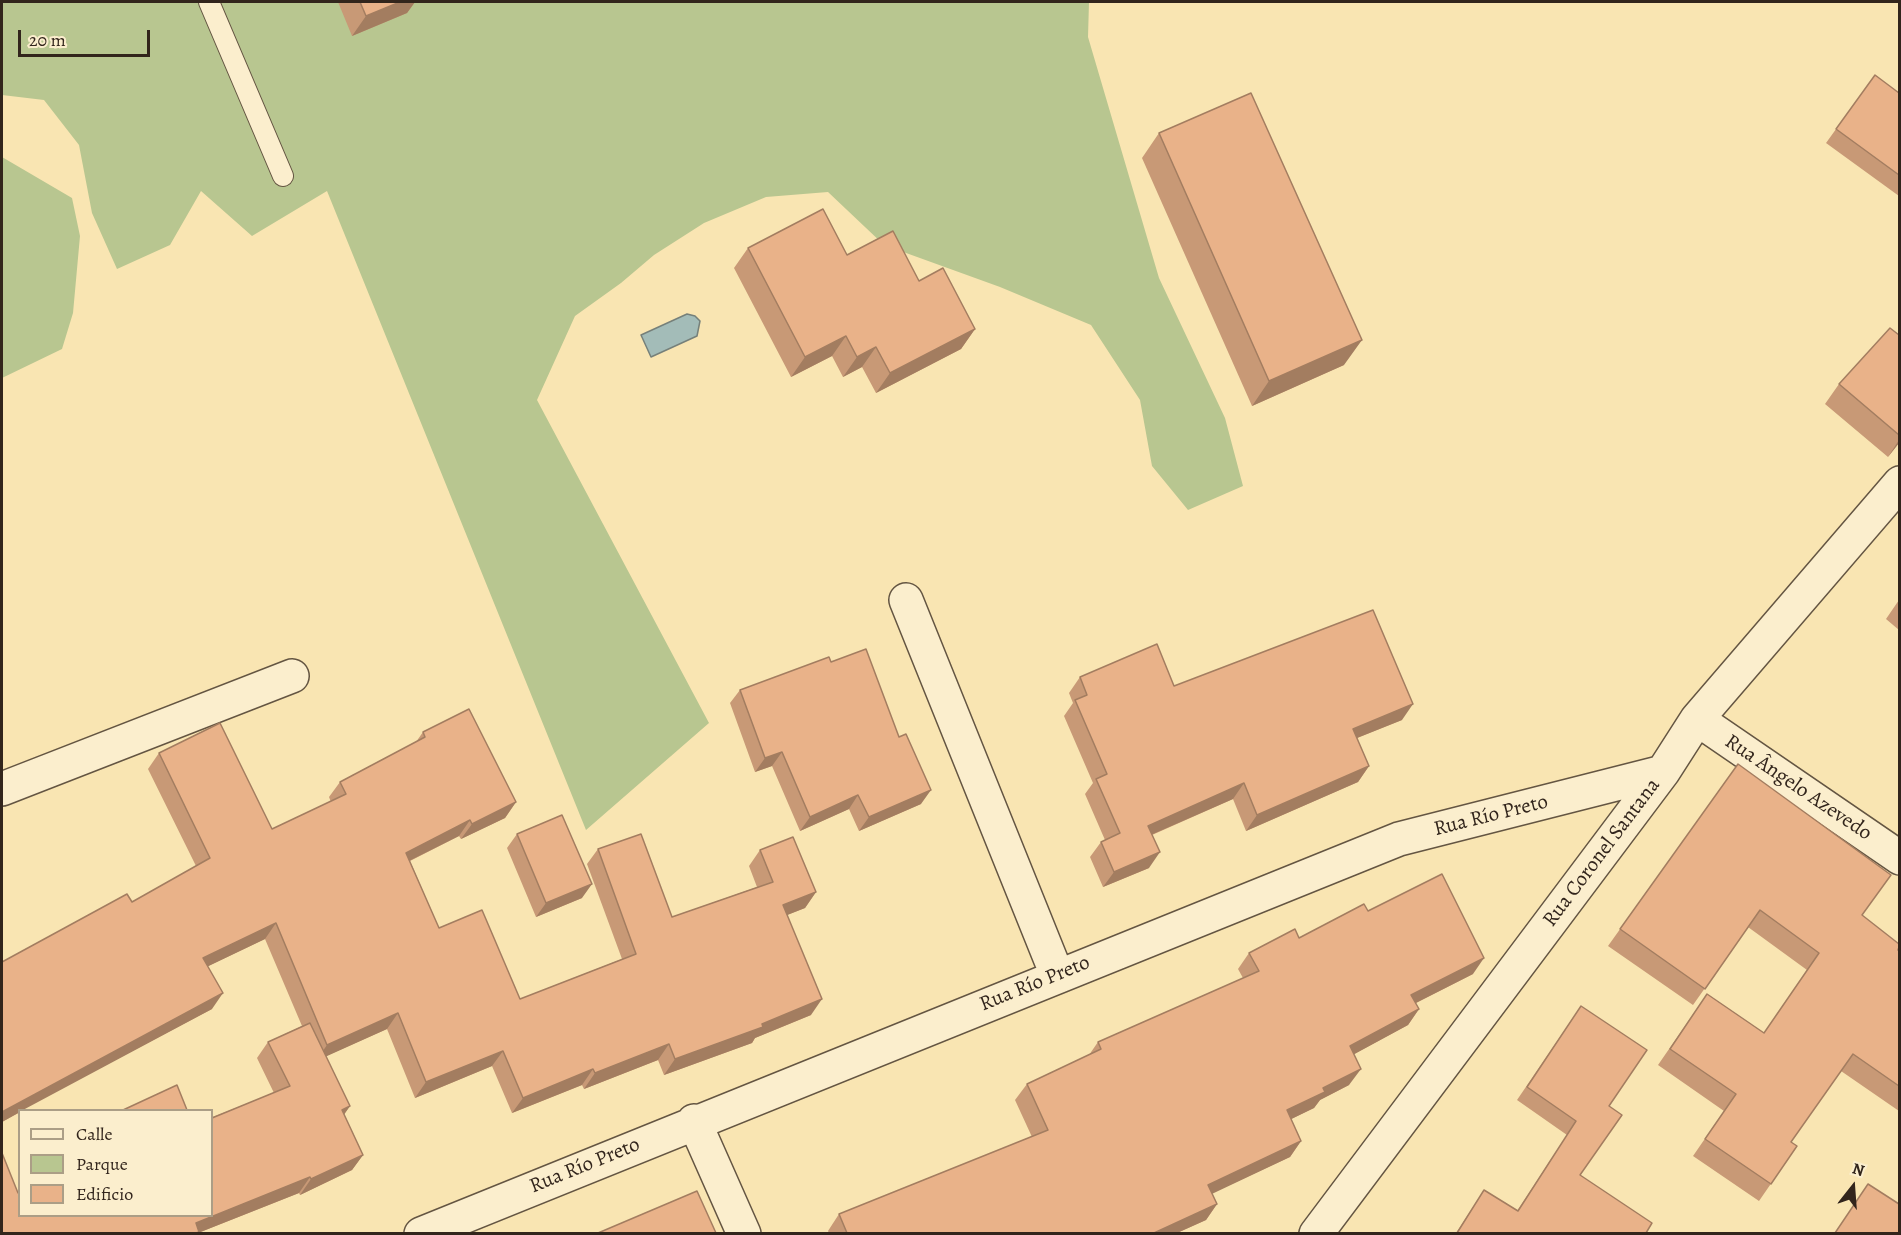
<!DOCTYPE html>
<meta charset="utf-8">
<style>
body{margin:0}
#map{position:relative;width:1901px;height:1235px;overflow:hidden;background:#f9e5b2;font-family:Alegreya,serif}
canvas{display:block}
.frame{position:absolute;inset:0;border:3px solid #32251c;pointer-events:none}
.legend{position:absolute;left:18px;top:1109px;width:195px;height:108px;box-sizing:border-box;background:#fbeecd;border:2px solid #ab9e86;margin:0;padding:8px 10px;list-style:none;font-size:18px;color:#32251c}
.legend li{display:flex;align-items:center;gap:12px;height:30px}
.legend b{width:30px;border:2px solid #ab9e86}
.north{position:absolute;left:1823px;top:1157px;width:60px;height:60px;-webkit-text-stroke:4px #fbeecd;paint-order:stroke;rotate:17deg;font-size:16px;font-weight:700;line-height:24px;text-align:center;color:#32251c}
.north::after{content:'';display:block;margin:auto;width:21px;height:27px;background:#32251c;clip-path:polygon(50% 0,100% 100%,50% 72%,0 100%)}
.scale{position:absolute;left:18px;top:30px;width:132px;height:27px;box-sizing:border-box;border:3px solid #32251c;border-top:0;padding-left:8px;font-size:18px;line-height:21px;white-space:nowrap;color:#32251c;-webkit-text-stroke:4px #fbeecd;paint-order:stroke}
</style>
<div id="map">
<canvas width="1901" height="1235"></canvas>
<div class="frame"></div>
<ul class="legend">
<li><b style="height:8px;background:#fbeecd"></b>Calle</li>
<li><b style="height:16px;background:#b8c690"></b>Parque</li>
<li><b style="height:16px;background:#e9b289"></b>Edificio</li>
</ul>
<div class="north">N</div>
<div class="scale">20 m</div>
</div>
<script>
const ctx = document.querySelector('canvas').getContext('2d');
ctx.lineJoin = 'round';
function paint(path, color) { ctx.fillStyle = color; ctx.fill(path, 'evenodd'); }
function stroke(path, color, width, dash) { ctx.strokeStyle = color; ctx.lineWidth = width; ctx.lineCap = dash ? 'butt' : 'round'; ctx.setLineDash(dash || []); ctx.stroke(path); }
function drawText(font, color, halo, rows, align = 'center') {
  ctx.font = font + ' Alegreya,serif'; ctx.lineWidth = 6; ctx.setLineDash([]); ctx.textBaseline = 'middle'; ctx.strokeStyle = halo; ctx.fillStyle = color; for (const [text, x, y, turn = 0] of rows) {
    ctx.save(); ctx.translate(x, y); ctx.rotate((+turn || 0) * Math.PI / 180); ctx.textAlign = isNaN(turn) ? turn : align; if (halo) ctx.strokeText(text, 0, 0); ctx.fillText(text, 0, 0); ctx.restore();
  }
}
const green = new Path2D(`
 M2,2H1089L1088,37L1159,278L1225,418L1243,486L1188,510L1152,466L1140,400L1091,325L1000,287L884,245L828,192L766,197L704,223L654,255L621,283L575,316L537,400L709,723L586,830L327,191L252,236L201,191L170,245L117,269L92,213L79,145L44,100L2,95Z
 M2,157L72,198L80,236L73,313L62,349L2,378Z`);
const water = new Path2D(`
 M687,314L695,316L700,321L697,336L651,357L641,335Z`);
const service = new Path2D(`
 M209,2L283,176`);
const minor = new Path2D(`
 M906,600L1057,975
 M1697,719L1900,858
 M2,789L292,676
 M694,1121L744,1234
 M421,1234L1399,839L1663,772
 M1316,1234L1663,772L1697,719L1900,483`);
const wall = new Path2D(`
 M338,2H415L407,13L352,36Z
 M1875,75L1899,93V196L1826,143Z
 M1159,133L1344,365L1252,406L1142,158Z
 M748,248L847,255L919,281L975,329L961,349L876,393L862,367L843,377L832,356L791,377L734,268Z
 M1899,335V443L1888,457L1825,404L1839,384Z
 M1899,600V630L1886,619Z
 M831,662L921,804L859,831L849,809L800,831L772,766L755,772L730,703L740,690Z
 M1080,677L1174,686L1402,720L1357,738L1369,766L1358,782L1246,831L1233,799L1152,835L1149,868L1103,887L1090,857L1101,842L1105,840L1085,794L1093,783L1064,716L1073,703L1069,693Z
 M423,732L516,802L505,818L461,839L459,836L410,861L439,928L520,999L622,959L587,864L598,849L672,917L757,887L749,866L760,850L816,892L805,908L787,915L811,1015L755,1038L752,1043L664,1075L658,1060L584,1089L582,1085L512,1113L492,1066L415,1098L387,1029L326,1056L350,1106L344,1114L363,1155L352,1170L300,1195L299,1193L198,1233L18,1193L274,1093L257,1058L268,1042L302,1026L265,939L208,966L212,1009L20,1110V1112L2,1122V962L132,902L196,866L148,769L159,753L272,829L331,802L329,797L340,782L416,742Z
 M1738,764L1862,915L1899,951V1111L1841,1071L1791,1142L1797,1146L1759,1201L1693,1156L1724,1111L1658,1065L1707,994L1764,1033L1807,970L1748,927L1693,1005L1608,946Z
 M517,834L582,898L536,917L507,848Z
 M1368,911L1473,974L1416,1003L1419,1009L1408,1025L1354,1054L1349,1085L1320,1100L1314,1108L1291,1119L1301,1141L1290,1157L1212,1193L1217,1204L1206,1220L1177,1233H829L828,1231L839,1214L1032,1137L1015,1100L1027,1084L1089,1055L1098,1042L1243,978L1238,969L1249,953L1299,938Z
 M1581,1006L1609,1106L1580,1175L1647,1233H1456L1484,1190L1517,1211L1567,1135L1517,1100Z`);
const shadedWall = new Path2D(`
 M400,2H415L407,13L352,36L366,16Z
 M975,329L961,349L876,393L890,373Z
 M846,336L832,356L791,377L805,357Z
 M1362,340L1344,365L1252,406L1269,381Z
 M876,347L862,367L843,377L857,357Z
 M1899,440V443L1888,457Z
 M1413,704L1402,720L1342,744L1353,729Z
 M782,752L772,766L755,772L765,758Z
 M1369,766L1358,782L1246,831L1257,815Z
 M1244,783L1233,799L1137,841L1148,826Z
 M931,790L921,804L859,831L869,817Z
 M858,795L849,809L800,831L810,817Z
 M516,802L505,818L461,839L472,824Z
 M470,820L459,836L395,868L406,853Z
 M1160,852L1149,868L1103,887L1114,872Z
 M592,884L582,898L536,917L546,903Z
 M816,892L805,908L772,921L783,905Z
 M276,923L265,939L192,974L203,958Z
 M1484,958L1473,974L1400,1011L1411,995Z
 M223,993L212,1009L23,1110H20V1112L2,1122V1112Z
 M822,999L811,1015L755,1038L752,1043L664,1075L675,1059Z
 M1419,1009L1408,1025L1338,1063L1350,1046Z
 M398,1013L387,1029L316,1061L327,1045Z
 M669,1044L658,1060L584,1089L595,1073Z
 M503,1051L492,1066L415,1098L426,1082Z
 M593,1069L582,1085L512,1113L523,1098Z
 M1361,1069L1349,1085L1320,1100L1314,1108L1275,1127L1287,1110L1323,1088Z
 M350,1106L339,1122L342,1110Z
 M1301,1141L1290,1157L1197,1201L1208,1185Z
 M363,1155L352,1170L300,1195L311,1179Z
 M310,1177L299,1193L198,1233H188L196,1223Z
 M1217,1204L1206,1220L1177,1233H1154Z`);
const building = new Path2D(`
 M360,2H400L366,16Z
 M1875,75L1899,93V175L1836,129Z
 M1251,93L1362,340L1269,381L1159,133Z
 M823,209L847,255L893,231L919,281L943,268L975,329L890,373L876,347L857,357L846,336L805,357L748,248Z
 M1890,328L1899,335V435L1839,384Z
 M1373,610L1413,704L1353,729L1369,766L1257,815L1244,783L1148,826L1160,852L1114,872L1101,842L1120,833L1096,779L1107,774L1075,700L1087,695L1080,677L1157,644L1174,686Z
 M866,649L899,737L906,734L931,790L869,817L858,795L810,817L782,752L765,758L740,690L829,657L831,662Z
 M469,709L516,802L472,824L470,820L406,853L439,928L482,910L520,999L636,954L598,849L641,834L672,917L773,882L760,850L793,837L816,892L783,905L822,999L762,1024L763,1027L675,1059L669,1044L595,1073L593,1069L523,1098L503,1051L426,1082L398,1013L327,1045L276,923L203,958L223,993L2,1112V962L127,894L132,902L210,858L159,753L220,723L272,829L346,794L340,782L425,737L423,732Z
 M1738,764L1891,875L1862,915L1899,944V947L1898,950L1899,951V1086L1853,1054L1791,1142L1797,1146L1771,1184L1705,1139L1736,1094L1670,1049L1707,994L1764,1033L1819,953L1760,910L1705,989L1620,929Z
 M562,815L592,884L546,903L517,834Z
 M1442,874L1484,958L1411,995L1419,1009L1350,1046L1361,1069L1323,1088L1325,1092L1287,1110L1301,1141L1208,1185L1217,1204L1154,1233H847L839,1214L1048,1130L1027,1084L1101,1049L1098,1042L1259,971L1249,953L1295,929L1299,938L1364,904L1368,911Z
 M1581,1006L1647,1050L1609,1106L1622,1115L1580,1175L1652,1223L1646,1233H1647H1457L1484,1190L1518,1211L1576,1121L1527,1087Z
 M310,1023L350,1106L342,1110L363,1155L311,1179L310,1177L196,1223L199,1232L196,1233H2V1153L18,1193H20V1215H212V1118L290,1086L268,1042Z
 M177,1085L187,1110H123Z
 M1868,1184L1899,1204V1233H1835Z
 M697,1191L716,1233H598Z`);
const streetNames = [
 ["Rua Ângelo Azevedo",1798,788,34],
 ["Rua Río Preto",1491,816,-14],
 ["Rua Coronel Santana",1602,853,-53],
 ["Rua Río Preto",1035,984,-22],
 ["Rua Río Preto",585,1166,-22]
];
paint(green, '#b8c690');
paint(water, '#a3bcb8');
stroke(water, '#76807a', 1.5);
stroke(service, '#645542', 22);
stroke(minor, '#645542', 36);
stroke(service, '#fbeecd', 20);
stroke(minor, '#fbeecd', 33);
paint(wall, '#c89976');
paint(shadedWall, '#a37d60');
paint(building, '#e9b289');
stroke(building, '#a37d60', 1.5);
drawText('21px', '#32251c', '#fbeecd', streetNames);
</script>
